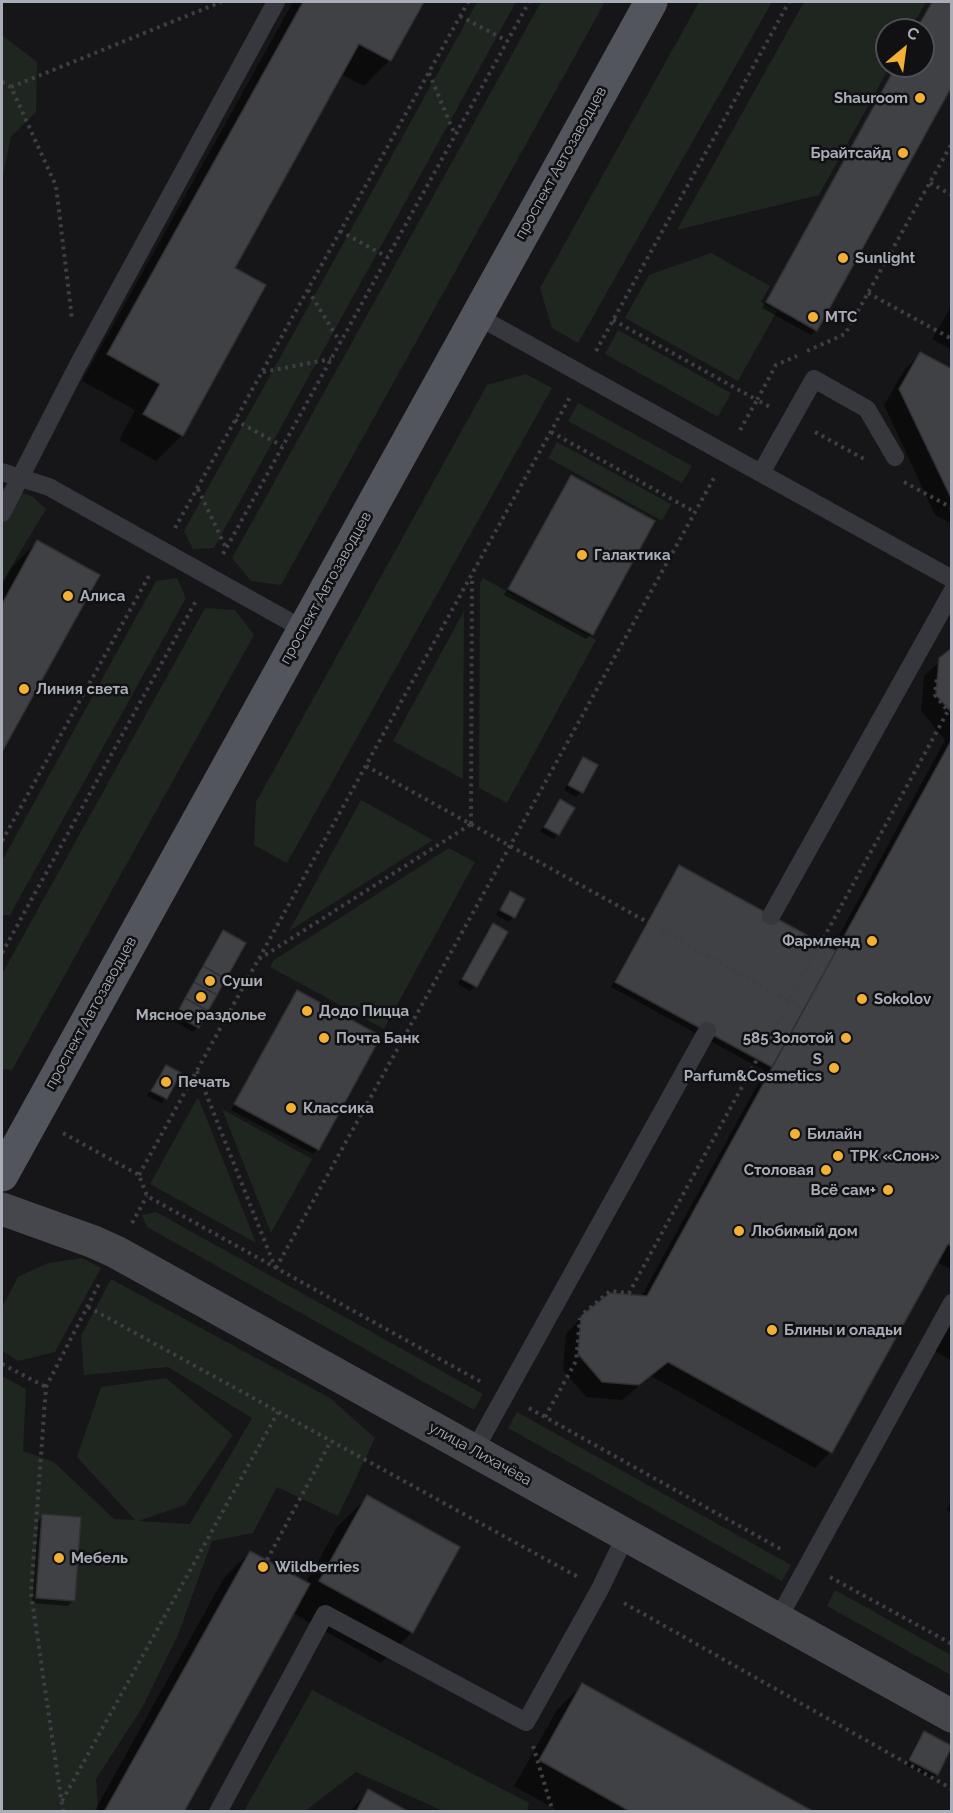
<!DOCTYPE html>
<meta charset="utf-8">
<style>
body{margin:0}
#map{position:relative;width:953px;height:1813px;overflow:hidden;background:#161618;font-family:Raleway,sans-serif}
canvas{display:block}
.frame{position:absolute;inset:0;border:3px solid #a8adb8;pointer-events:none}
.north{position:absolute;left:875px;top:18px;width:60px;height:60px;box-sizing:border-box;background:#111113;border:2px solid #4d4f55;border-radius:50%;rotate:29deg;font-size:16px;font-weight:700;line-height:24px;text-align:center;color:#a8adb8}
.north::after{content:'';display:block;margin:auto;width:21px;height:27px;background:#f2b134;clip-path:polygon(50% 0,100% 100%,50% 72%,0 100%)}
</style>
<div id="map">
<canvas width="953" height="1813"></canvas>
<div class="frame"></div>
<div class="north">С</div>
</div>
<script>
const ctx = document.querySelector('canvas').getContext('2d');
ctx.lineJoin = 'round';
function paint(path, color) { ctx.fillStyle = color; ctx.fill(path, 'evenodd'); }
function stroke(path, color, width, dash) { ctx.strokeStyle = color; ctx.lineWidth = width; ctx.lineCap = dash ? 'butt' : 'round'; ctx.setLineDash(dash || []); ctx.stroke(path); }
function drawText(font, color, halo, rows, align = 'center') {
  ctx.font = font + ' Raleway,sans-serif'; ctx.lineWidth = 5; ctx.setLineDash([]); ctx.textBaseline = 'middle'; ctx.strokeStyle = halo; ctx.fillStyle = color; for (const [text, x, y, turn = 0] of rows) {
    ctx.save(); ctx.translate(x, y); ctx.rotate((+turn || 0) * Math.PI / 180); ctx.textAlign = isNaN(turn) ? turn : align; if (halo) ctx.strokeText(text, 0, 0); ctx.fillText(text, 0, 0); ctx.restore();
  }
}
const green = new Path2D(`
 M477,2H516L214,548L193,549L184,531Z
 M541,2H605L281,585L251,581L232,558Z
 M699,2H772L578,343L552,328L540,288Z
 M804,2H926L910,30H887V66H890L819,195L677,230Z
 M2,35L37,62L36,112L11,137L2,180Z
 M711,253L770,286L761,302L777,311L738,381L625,318L649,275Z
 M618,330L731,393L718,417L605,354Z
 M526,374L552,388L287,863L254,845L256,802L487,385Z
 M578,403L692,466L682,483L568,421Z
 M557,442L671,504L662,521L548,458Z
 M2,487L32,496L46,509L2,582Z
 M177,578L186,598L10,915H2V861L156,581Z
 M483,578L596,640L507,803L479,788L480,583Z
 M205,608L235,610L254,635L12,1070L2,1069V974Z
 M464,611L463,779L393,741Z
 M361,800L433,840L289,931Z
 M449,848L475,862L384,1029L270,967L274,960Z
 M198,1097L256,1243L150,1184Z
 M222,1109L312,1159L271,1233Z
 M156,1212L483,1394L474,1410L147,1227L142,1215Z
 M82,1258L101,1268L55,1352L18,1361L2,1351V1307L18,1277L48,1263Z
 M111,1279L330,1398L375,1438L338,1516L277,1487L253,1533L212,1541L178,1635L142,1708L96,1779L98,1811H2V1376L26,1389L23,1451L54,1462L114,1519L135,1520L77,1457L101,1387L166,1378L233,1435L185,1505L138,1521L190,1524L252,1418L168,1367L84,1375L81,1336Z
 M517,1412L791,1565L782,1581L508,1428Z
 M835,1590L951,1655V1675L827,1606Z
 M312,1690L529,1803L527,1811H443L356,1772L305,1811H244Z`);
const shadow = new Path2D(`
 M293,2H423L390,60L364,86L341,74L233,268L182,435L156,461L119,440L135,410L82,381Z
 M931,2H952V83L816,330L811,335L762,308L896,66H923V30H915Z
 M952,305V350L932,339Z
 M920,354L952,371V524L935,515L884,405L905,369Z
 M571,477L591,634L586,639L504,595L566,482Z
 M37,542L98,575L2,749V586L12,567Z
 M952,650V1270L937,1262L830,1452L815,1468L651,1376L622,1400L586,1397L563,1370L566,1334L582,1317L641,1297L765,1071L611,987L674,872L679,867L831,950L945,740L921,711L924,676Z
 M583,759L581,792L576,797L564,790L578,764Z
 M560,801L558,834L553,839L540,832L555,806Z
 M510,893L513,917L508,922L496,915Z
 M493,925L506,932L475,986L470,991L458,984L488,930Z
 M223,932L198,1027L193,1032L172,1020L218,937Z
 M297,992L318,1149L313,1154L231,1110L292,997Z
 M166,1067L179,1074L166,1098L161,1103L147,1096L161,1072Z
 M952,1312V1361L931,1349Z
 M368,1497L412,1632L381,1663L293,1613L182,1812H94L224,1578L250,1552L306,1583L337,1527Z
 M952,1499V1513L946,1510Z
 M43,1516L73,1601L68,1606L32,1603L38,1521Z
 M583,1684L811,1812H560L514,1786L557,1710Z
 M924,1733L951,1747L937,1774L932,1779L905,1765L919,1738Z
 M368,1791L406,1812H350Z`);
const building = new Path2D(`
 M303,2H424L391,61L359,44L235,268L266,285L183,436L143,414L160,384L107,354Z
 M932,2H952V86L817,331L766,302L896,66H923V30H916Z
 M920,352L952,369V500L899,389Z
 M571,475L655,521L593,635L508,589Z
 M37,540L100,575L2,752V604Z
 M952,648V713L936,695L939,658Z
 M952,739V1246L948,1244L832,1453L668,1362L639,1385L602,1382L578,1354L581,1316L610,1293L647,1296Z
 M583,757L598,765L583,793L568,785Z
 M560,799L575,808L559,835L544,827Z
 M679,865L836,951L772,1067L615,982Z
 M510,891L525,899L515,918L500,910Z
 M493,923L508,932L477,987L462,979Z
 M223,930L246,943L226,979L203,966Z
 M203,966L226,979L217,995L194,982Z
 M194,982L217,995L208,1011L185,998Z
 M297,990L381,1036L319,1150L234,1104Z
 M185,998L208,1011L199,1028L176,1015Z
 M166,1065L181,1073L167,1099L151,1091Z
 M367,1495L460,1547L413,1633L319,1581Z
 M42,1514L81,1517L75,1601L36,1598Z
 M250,1551L310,1584L184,1812H104Z
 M582,1683L814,1812H631L539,1760Z
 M924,1731L952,1746L938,1775L909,1760Z
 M368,1789L409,1812H356Z`);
const path = new Path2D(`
 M460,16L507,41
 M429,73L455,135
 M2,82L11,87L56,186L72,319
 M11,87L221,2
 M930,183L952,195
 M340,231L387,257
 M308,290L340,342
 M868,293L952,339
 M613,320L757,400L776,365L797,356
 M596,351L789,2
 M807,351L845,334L952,143
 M263,372L331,359
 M235,420L282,446
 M740,430L757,400L770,407
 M551,432L695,512
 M815,432L864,459
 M904,482L952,508
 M198,489L226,548
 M175,528L468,2
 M223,554L529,2
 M366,766L804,1009
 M471,824L472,576
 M2,841L150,574
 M2,953L197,599
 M259,959L471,824
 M197,1071L275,1267
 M63,1133L139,1175L147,1196L483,1383
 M139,1175L570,397
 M132,1223L147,1196
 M276,1268L715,476
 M88,1307L578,1577
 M584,1313L610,1291L629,1293L948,711L935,695L937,677
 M2,1364L46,1387
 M529,1408L784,1551
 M545,1417L576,1361L580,1318
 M267,1560L331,1441
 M830,1577L952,1644
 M624,1603L952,1789
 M533,1746L553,1812
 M62,1801L278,1412
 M63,1812L31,1593L46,1387L100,1282`);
const service = new Path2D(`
 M477,316L952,579
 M2,472L49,487L303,629
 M761,473L814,379L867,409L895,457
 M2,513L78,365L276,2
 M771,916L952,592
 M474,1451L707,1031
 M778,1619L952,1303
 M218,1812L325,1614L526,1722L600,1589L626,1535`);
const secondary = new Path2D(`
 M2,1209L94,1242L116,1252L952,1716`);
const primary = new Path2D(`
 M2,1175L651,2`);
const markers = [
 [920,98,6,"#f2b134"],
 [903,153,6,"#f2b134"],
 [843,258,6,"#f2b134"],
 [813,317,6,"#f2b134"],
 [582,555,6,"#f2b134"],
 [68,596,6,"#f2b134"],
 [24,689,6,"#f2b134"],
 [872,941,6,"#f2b134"],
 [210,981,6,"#f2b134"],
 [201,997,6,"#f2b134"],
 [862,999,6,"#f2b134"],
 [307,1011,6,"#f2b134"],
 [324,1038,6,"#f2b134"],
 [846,1038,6,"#f2b134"],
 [834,1068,6,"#f2b134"],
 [166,1082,6,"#f2b134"],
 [291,1108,6,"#f2b134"],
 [795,1134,6,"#f2b134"],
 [838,1156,6,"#f2b134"],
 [826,1170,6,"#f2b134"],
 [888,1190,6,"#f2b134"],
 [739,1231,6,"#f2b134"],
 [772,1330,6,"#f2b134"],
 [59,1558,6,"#f2b134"],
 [263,1567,6,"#f2b134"]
];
const poiNames = [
 ["Shauroom",908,98,"right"],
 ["Брайтсайд",891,153,"right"],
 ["Sunlight",855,258],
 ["МТС",825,317],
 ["Галактика",594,555],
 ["Алиса",80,596],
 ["Линия света",36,689],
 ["Фармленд",860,941,"right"],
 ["Суши",222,981],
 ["Sokolov",874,999],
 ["Додо Пицца",319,1011],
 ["Мясное раздолье",201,1015,"center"],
 ["Почта Банк",336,1038],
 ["585 Золотой",834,1038,"right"],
 ["S",822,1059,"right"],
 ["Parfum&Cosmetics",822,1076,"right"],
 ["Печать",178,1082],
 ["Классика",303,1108],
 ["Билайн",807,1134],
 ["ТРК «Слон»",850,1156],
 ["Столовая",814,1170,"right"],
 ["Всё сам+",876,1190,"right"],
 ["Любимый дом",751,1231],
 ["Блины и оладьи",784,1330],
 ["Мебель",71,1558],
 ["Wildberries",275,1567]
];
const streetNames = [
 ["проспект Автозаводцев",561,163,-61],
 ["проспект Автозаводцев",326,588,-61],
 ["проспект Автозаводцев",91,1013,-61],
 ["улица Лихачёва",480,1454,29]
];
paint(green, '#1e261f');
paint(shadow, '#0007');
paint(building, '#404145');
stroke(building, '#303034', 1.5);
stroke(path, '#3d3f44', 4, [3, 4.5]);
stroke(service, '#37383d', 18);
stroke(secondary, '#45474d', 33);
stroke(primary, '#53555c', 33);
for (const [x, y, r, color] of markers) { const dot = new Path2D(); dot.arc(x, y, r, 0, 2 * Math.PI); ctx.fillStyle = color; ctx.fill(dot); stroke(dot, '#111113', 2); }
drawText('bold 15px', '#a8adb8', '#111113', poiNames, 'left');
drawText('15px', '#a8adb8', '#111113', streetNames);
</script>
